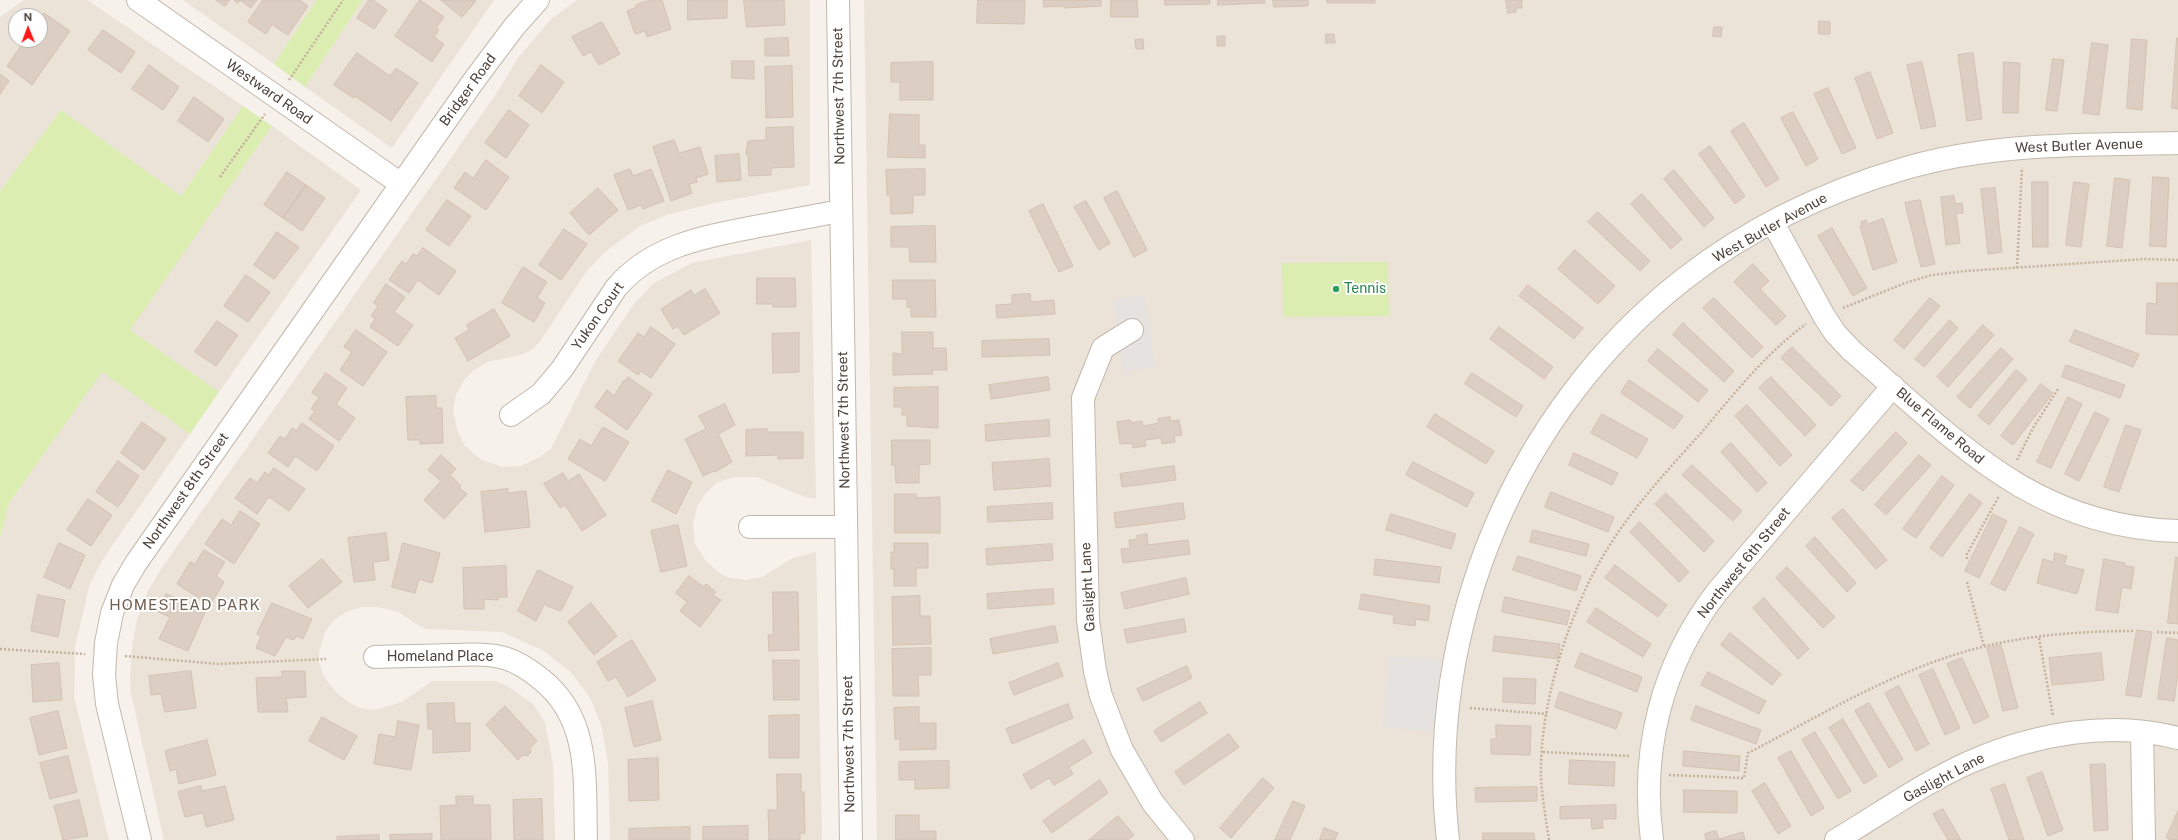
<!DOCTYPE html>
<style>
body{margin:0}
#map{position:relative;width:2178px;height:840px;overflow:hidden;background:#f6f1eb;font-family:"Public Sans",sans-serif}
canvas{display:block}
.north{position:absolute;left:8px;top:8px;width:40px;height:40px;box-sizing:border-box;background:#fff;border:1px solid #b7b3af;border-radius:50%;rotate:359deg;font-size:11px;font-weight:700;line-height:16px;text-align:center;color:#4c4138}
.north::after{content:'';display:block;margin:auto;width:14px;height:18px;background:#ff1a19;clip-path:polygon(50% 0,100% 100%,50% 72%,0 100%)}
</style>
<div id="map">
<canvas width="2178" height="840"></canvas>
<div class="north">N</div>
</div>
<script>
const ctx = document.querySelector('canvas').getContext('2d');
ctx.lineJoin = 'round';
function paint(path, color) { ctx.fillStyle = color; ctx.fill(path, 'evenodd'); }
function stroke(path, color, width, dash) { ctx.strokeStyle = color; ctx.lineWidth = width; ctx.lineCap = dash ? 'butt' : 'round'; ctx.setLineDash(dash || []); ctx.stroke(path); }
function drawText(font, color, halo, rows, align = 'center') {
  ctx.font = font + ' "Public Sans",sans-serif'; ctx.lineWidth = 4; ctx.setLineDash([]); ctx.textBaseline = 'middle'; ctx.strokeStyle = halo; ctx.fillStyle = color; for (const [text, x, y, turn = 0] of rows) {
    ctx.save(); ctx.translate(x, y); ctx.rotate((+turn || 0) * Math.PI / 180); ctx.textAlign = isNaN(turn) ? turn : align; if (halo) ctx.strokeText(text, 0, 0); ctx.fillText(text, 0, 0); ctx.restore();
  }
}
const residential = new Path2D(`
 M87,0L243,106L181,196L61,110L0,191V17L24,0ZM16,16H40V40H16Z
 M183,0H316L274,64Z
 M363,0H494L392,148L305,87Z
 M577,0H810V185L714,203L669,214L640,226L606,251L586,272L539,343L530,351L520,355L487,362L473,371L465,379L456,394L453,409L457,429L464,445L480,459L502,467L521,466L540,457L551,449L596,360L634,304L654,283L692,263L811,240L816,499L805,497L757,477H734L716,483L705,494L697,507L693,525L695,544L705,560L718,572L729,578L746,580L762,577L793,558L816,552L822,840H610L608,763L601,724L590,698L571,672L542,650L502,632L427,629L418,625L397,611L377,607H361L346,612L333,621L325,632L319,651V662L324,677L336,692L348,702L360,708L374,710L402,702L432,681H495L509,687L533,704L545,723L553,764L555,840H164L131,693L130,679L132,647L137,620L148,591L159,572L496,94L518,58L552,18Z
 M864,0H2178V840H877Z
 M272,126L361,190L219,392L129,330Z
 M102,371L190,434L107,553L97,570L89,587L75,647L74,697L109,840H0V538L9,503Z`);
const green = new Path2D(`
 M316,0H363L305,87L274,64Z
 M243,106L272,126L130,330L219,392L190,434L102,372L9,503L0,538V191L61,110L181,196Z
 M1388,262L1389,316L1283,317L1282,263Z`);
const parking = new Path2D(`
 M1144,295L1155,367L1123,372L1113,300Z
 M1389,656L1442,660L1434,731L1382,728Z`);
const building = new Path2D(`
 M216,0H230L225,6Z
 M234,0H257L251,8L240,0L238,3Z
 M263,0H300L308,6L288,35L274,26V22L266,34L248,22Z
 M369,0H373L387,10L374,29L357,18Z
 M420,0L444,17L436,28L439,30L434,37L444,44L432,62L395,36Z
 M441,0H475L476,1L462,17Z
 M651,0H662L671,29L647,37L645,31L635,34L627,11L637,7L636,5Z
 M688,0H727V18L688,20Z
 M744,0H784L785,25L747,27Z
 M978,0H1025L1024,24L977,23Z
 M1044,0H1101V6L1064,8V6L1044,7Z
 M1111,0H1137L1138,17H1111Z
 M1165,0H1210V4L1165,5Z
 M1218,0H1264L1265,3L1218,5Z
 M1273,0H1308V6L1274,7Z
 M1327,0H1375V3H1328Z
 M1506,0H1522V8H1516V12L1508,13Z
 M44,13L70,31L32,85L7,66L25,40H40V19Z
 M1819,21L1830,22V34H1819Z
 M602,22L620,54L599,65L591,52L583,56L572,37Z
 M1714,27H1722L1721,37L1713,36Z
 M103,30L135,52L121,73L88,50Z
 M1326,34H1334L1335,43H1326Z
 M1225,36V46H1217V37Z
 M788,38L789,56H765V39Z
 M2177,38H2178V109L2172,108Z
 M1143,39L1144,49H1136L1135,40Z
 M2132,39L2147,40L2142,110L2127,108Z
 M2092,43L2108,45L2099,115L2083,113Z
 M357,53L390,76L396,68L418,83L391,121L355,96L354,98L334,85Z
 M1973,53L1982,119L1967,121L1958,55Z
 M2053,59L2064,60L2057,111L2046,110Z
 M732,61H754V79L732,78Z
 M933,62V100H900V82H891V63Z
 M1922,62L1936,126L1921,129L1907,65Z
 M2004,62L2020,63L2018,113H2003Z
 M149,65L179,87L163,110L132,89Z
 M541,65L564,82L542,113L519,96Z
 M792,66L793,117L766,118L765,67Z
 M1870,72L1893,133L1877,139L1855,78Z
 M0,74L9,81L0,94Z
 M1828,88L1856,148L1842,154L1814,94Z
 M194,97L224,119L208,142L178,121Z
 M509,110L529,125L506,158L485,143Z
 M1793,112L1818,159L1806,166L1781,118Z
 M890,114L919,115V145H925V158L888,157Z
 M1744,123L1779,179L1766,187L1731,131Z
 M793,127L794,167L771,168V175L749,176L748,156L746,154L748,141L766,140V128Z
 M674,140L679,153L700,147L708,174L696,178L697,182L689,184L692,193L671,201L653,147Z
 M1710,146L1745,196L1735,204L1699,154Z
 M739,154L741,180L717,182L715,156Z
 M486,160L509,177L486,210L454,188L465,172L473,178Z
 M630,169L633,176L651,169L664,201L643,209L641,205L628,210L614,175Z
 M925,169V195H913V213L891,214L890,195H887L886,170Z
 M1674,170L1714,218L1704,227L1664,179Z
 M287,172L306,185L283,218L264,205Z
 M2153,177L2169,178L2166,247L2150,246Z
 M2115,178L2130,180L2122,248L2107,246Z
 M2032,182H2048V247H2033Z
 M2074,182L2089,184L2081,247L2066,245Z
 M306,185L325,198L302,231L283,218Z
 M598,188L618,210L589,235L570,213Z
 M1995,188L2002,252L1988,254L1981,189Z
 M1117,191L1147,250L1134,257L1104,198Z
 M1642,194L1682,239L1671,249L1631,204Z
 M1954,196L1955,204L1962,203L1963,213H1956L1960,243L1946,245L1941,197Z
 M447,200L471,216L449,246L426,230Z
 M1920,200L1935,264L1921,267L1905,203Z
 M1086,201L1110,243L1099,250L1074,207Z
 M1043,204L1073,266L1059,272L1029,211Z
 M1598,212L1650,261L1640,271L1588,222Z
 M1883,219L1897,262L1873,270L1860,226H1862L1861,222L1866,220L1867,224Z
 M935,226L936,262H910L909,247H891V227Z
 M1832,228L1867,288L1853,296L1818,236Z
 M564,229L587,244L561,280L539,265Z
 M277,232L299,247L274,279L254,265Z
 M423,248L456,271L439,295L418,280L409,293L389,280L402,261L406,264L413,254L417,256Z
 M1575,250L1615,286L1598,304L1558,269Z
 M1753,264L1769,281L1760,289L1786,316L1776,325L1734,282Z
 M523,267L547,282L537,298L545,303L534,322L502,303Z
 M246,275L270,292L248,322L224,306Z
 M757,278H795L796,307H773V304H757Z
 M893,280H935L936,317H911V307H907V299H893Z
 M2157,283H2178V335L2146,334L2147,303L2156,304Z
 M386,284L405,297L394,312L413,325L398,346L370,327L375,319L371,316L378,306L374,303Z
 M1528,285L1583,328L1574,339L1519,296Z
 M705,289L720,313L684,335L678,326L673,329L661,309L691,290L694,295Z
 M1030,294L1031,302L1054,300L1055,314L997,318L996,305L1012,304V295Z
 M1714,298L1763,347L1752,358L1703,308Z
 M1930,298L1940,306L1904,349L1894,340Z
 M494,309L510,336L468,361L455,338L469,330L467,325Z
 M1950,320L1958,328L1924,367L1915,359Z
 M217,321L238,335L216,366L195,352Z
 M1683,323L1734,371L1724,382L1673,335Z
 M1983,325L1994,335L1948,387L1937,377Z
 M651,327L675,344L651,378L641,371L638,375L618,361L638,333L644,337Z
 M1499,327L1553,367L1544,379L1490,339Z
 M356,330L387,352L363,386L340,370L352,352L344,347Z
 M2075,330L2139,354L2133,367L2070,342Z
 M902,332H933V348H946L947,370H932L933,374L893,375V353L902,354Z
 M799,333V372L773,373L772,334Z
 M1049,339L1050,355L982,357V341Z
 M1792,347L1841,396L1831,406L1781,358Z
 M2001,348L2013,359L1970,408L1957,397Z
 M1658,349L1708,390L1698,402L1648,361Z
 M2066,365L2125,385L2120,398L2062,377Z
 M2016,370L2027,379L1989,425L1978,416Z
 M326,373L347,388L336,404L355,418L339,441L309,419L315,411L311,409L319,397L312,393Z
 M1472,373L1523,406L1516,417L1465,384Z
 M628,377L652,394L627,430L595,407L607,390L614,396L624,380L625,381Z
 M1048,377L1050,390L991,399L989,385Z
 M1771,377L1816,425L1805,436L1759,388Z
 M1629,380L1683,416L1674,429L1621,393Z
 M2041,384L2053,393L2013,445L2001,436Z
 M938,387V428L907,426V415H902V407H894V388Z
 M436,396V408H442L443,443L420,444V440H408L406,397Z
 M2068,397L2082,404L2051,468L2037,462Z
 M725,404L735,425L718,434L732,462L715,472L714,471L703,476L685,439L706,429L699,416Z
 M1747,405L1792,455L1780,466L1735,416Z
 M2095,412L2109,419L2079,481L2065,474Z
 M1435,414L1494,451L1486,464L1427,427Z
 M1602,414L1648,439L1637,458L1591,433Z
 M1170,417V421L1179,420L1182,435L1174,436L1175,442L1162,444L1161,438L1145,440L1146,446L1133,448L1132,443L1120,444L1117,422L1130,420L1131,423L1142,421L1143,426L1159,423L1158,419Z
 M1049,420L1050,436L986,441L985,425Z
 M142,422L166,439L144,470L121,453Z
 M302,423L334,446L317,471L295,456L288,467L268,453L280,436L285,439L292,428L296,431Z
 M2126,425L2141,430L2119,492L2104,487Z
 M603,427L629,442L605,481L568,459L580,439L591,446Z
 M767,429V432H803V458L778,459V455L746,456V430Z
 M1896,432L1907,443L1863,491L1851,481Z
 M892,440H930V464L919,465V483H896L895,465H892Z
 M1731,443L1767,483L1757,492L1721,452Z
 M1574,453L1618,473L1612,485L1569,465Z
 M441,455L456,469L450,475L461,486L459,488L467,494L444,519L424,500L441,481L428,470Z
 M1919,455L1931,465L1886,515L1875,505Z
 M1049,459L1051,486L994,490L992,463Z
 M118,461L139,476L118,507L96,492Z
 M1413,462L1474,493L1467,507L1406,475Z
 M1692,465L1742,511L1733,521L1682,475Z
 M1174,466L1176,480L1122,487L1120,474Z
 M274,468L305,489L289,511L269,497L257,514L235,498L250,478L257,483L265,472L269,475Z
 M668,470L692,482L676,514L652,501Z
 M563,473L568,481L579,474L606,515L582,531L565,505L560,508L544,484Z
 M1942,476L1954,485L1916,538L1903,529Z
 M508,489V493L526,491L530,527L485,532L481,492Z
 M1551,492L1614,517L1608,532L1545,507Z
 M1666,493L1714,541L1704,552L1655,504Z
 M895,494H916V498L940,497V533H895Z
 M1970,494L1982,503L1942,557L1930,548Z
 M88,499L112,515L91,546L67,530Z
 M1052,503L1053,519L988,522L987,507Z
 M1183,503L1185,519L1116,528L1114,513Z
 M1843,509L1887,560L1876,569L1832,518Z
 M240,511L260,524L234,564L205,544L222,519L231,525Z
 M1391,514L1456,534L1451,549L1386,530Z
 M1993,514L2007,521L1979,578L1965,571Z
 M1640,522L1689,572L1679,582L1630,532Z
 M678,525L687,566L661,572L651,531Z
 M2020,527L2034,534L2005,591L1991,584Z
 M1533,530L1589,544L1586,556L1530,542Z
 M386,533L389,560L373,562L375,580L354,582L348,538Z
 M1147,534L1148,545L1188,540L1190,554L1123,563L1121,549L1130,548L1129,540L1137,539V536Z
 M1815,537L1856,583L1847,592L1806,546Z
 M59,543L85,555L70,589L44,577Z
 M403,543L440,553L432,583L419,579L415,593L392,587Z
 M894,543H928V568H916V586H894V569H891V552H894Z
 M1052,544L1053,560L987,565L986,549Z
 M204,550L225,562L216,576L224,582L210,605L177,584L190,562L195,564Z
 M2055,553L2067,556L2064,565L2084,570L2077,594L2037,583L2043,559L2053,562Z
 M1518,556L1581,576L1576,591L1513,570Z
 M2176,557L2178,558V624L2168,623Z
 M322,559L342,582L308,608L289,586Z
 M1376,559L1441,567L1439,583L1374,575Z
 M2104,559L2125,563V566L2134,567L2131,589L2122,587L2118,613L2096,610Z
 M1615,565L1667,605L1658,617L1605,578Z
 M506,566L507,597H498V600L484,599V609H464L463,568Z
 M1787,567L1835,617L1823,628L1776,578Z
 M538,570L573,587L561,611L547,606L545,603L536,621L518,611Z
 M689,576L704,587L706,584L716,592L713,595L721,600L700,627L680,611L687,602L676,593Z
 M1186,578L1189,594L1125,609L1121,593Z
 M1053,589L1054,604L988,609L987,594Z
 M773,592H798L799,650L769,651L768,635H773Z
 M166,594L206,610L188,651L159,639L170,617L158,612Z
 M1362,594L1430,606L1428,621L1416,619L1415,626L1393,623L1394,615L1359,609Z
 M38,595L65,600L58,637L31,631Z
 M920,596V616H930L931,644L893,645L892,597Z
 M1505,597L1570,611L1567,625L1502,612Z
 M1764,598L1809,649L1798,659L1753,608Z
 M272,603L312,619L303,639L296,636L294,640L286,637L275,656L256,648L261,636L257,634Z
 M591,603L617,636L594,655L568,622Z
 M1596,608L1651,644L1643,657L1587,622Z
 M1184,619L1186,632L1127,643L1124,630Z
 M1055,626L1058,642L993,654L990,639Z
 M2137,630L2152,632L2141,697L2126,695Z
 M1730,633L1781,674L1772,685L1721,645Z
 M1495,636L1560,644L1558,659L1493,651Z
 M2167,638L2178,640V673L2174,701L2158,699Z
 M632,640L656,680L628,697L616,677L608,681L597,662Z
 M2001,645L2018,708L2003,711L1987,648Z
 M931,648V675H918L919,696H893L892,649Z
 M1581,653L1642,677L1637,692L1575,667Z
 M2101,653L2104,680L2052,685L2049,658Z
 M1962,658L1989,717L1974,724L1947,664Z
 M773,660H799V700H774Z
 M59,663L62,700L33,702L31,665Z
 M1058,663L1063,676L1014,695L1009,683Z
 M1187,666L1192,678L1143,701L1137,689Z
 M1933,669L1960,728L1945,735L1919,675Z
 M191,671L196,708L165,712L161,694L151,695L149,676Z
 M282,671H305L306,697L286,698L288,712H258L256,678L282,677Z
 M1708,672L1766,701L1759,714L1701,685Z
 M1504,678L1536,679L1535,704L1503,702Z
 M1899,686L1929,744L1916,751L1885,693Z
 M1560,692L1622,713L1616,729L1555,707Z
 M652,701L661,740L634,747L625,708Z
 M1200,702L1207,713L1161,742L1154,731Z
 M454,703L455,723H470V751L433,753V729H428L427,704Z
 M1869,703L1903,759L1889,768L1855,711Z
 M1068,704L1073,718L1012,744L1006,729Z
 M505,706L537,741L530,748L531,752L527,756L523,755L518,760L486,725Z
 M1696,706L1761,730L1756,744L1691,720Z
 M919,707V723H936V749L900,750V739H895L894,708Z
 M58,711L67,748L39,755L30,718Z
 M799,715V758H769V716Z
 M322,717L357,736L344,760L309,741Z
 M1843,719L1877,776L1864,784L1829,728Z
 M398,721L419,725L411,770L374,764L379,734L395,737Z
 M1496,725L1531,726L1530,755L1491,754V739H1496Z
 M1815,732L1851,791L1838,799L1802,740Z
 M1229,734L1239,747L1184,785L1175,772Z
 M207,740L216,775L179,784L176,769L170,771L165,751Z
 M1084,740L1092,753L1069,767L1073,774L1054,785L1049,778L1031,789L1023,775Z
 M1684,751L1740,756L1739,771L1683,766Z
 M1791,751L1824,808L1811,816L1778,758Z
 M68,756L77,792L50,799L40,763Z
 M658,758L659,800L629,801L628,760Z
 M1570,760L1615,762L1614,786L1569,784Z
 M949,761V788L915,789V780H899V762Z
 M2105,764L2108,830L2094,831L2090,765Z
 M2042,772L2063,830L2048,836L2027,778Z
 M777,774H801V792H804L805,833H800V840H769L768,810H777Z
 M1263,778L1274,788L1231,838L1220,828Z
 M1100,780L1108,793L1052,833L1043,821Z
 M1765,783L1791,826L1778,834L1752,791Z
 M2005,784L2024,840H2009L1991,789Z
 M201,786L202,791L225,786L234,820L206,827L203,813L185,817L178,792Z
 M1537,787V801L1476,802L1475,788Z
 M1684,790L1737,791V813L1684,812Z
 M456,796H473V805H490L491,840H441L440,806L456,805Z
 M542,799L543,840H514L513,800Z
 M79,800L88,836L63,840L54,806Z
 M1293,801L1305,806L1290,840H1275Z
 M1616,805V819H1602L1603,828L1592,829L1591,818L1560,819V807Z
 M1943,809L1961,840H1948L1933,814Z
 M2178,811V840H2172L2166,838Z
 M896,815H919V831H936V840H896Z
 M1118,816L1134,835L1128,840H1089Z
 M748,826V840H703V827Z
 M690,827V840H629V829Z
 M1324,828L1338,833L1335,840H1320Z
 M1716,831L1719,839L1743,832L1745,840H1706L1705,834Z
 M1483,833H1534L1535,840H1483Z
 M432,834V840H390V835Z
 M379,835V840H337V837Z`);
const path = new Path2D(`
 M289,80L343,0
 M220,177L265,114
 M2017,268L2022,168
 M1843,308L1905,283L1932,275L1966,271L2144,259L2178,260
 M2017,460L2033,428L2058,389
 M1967,559V554L1999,496
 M1967,582L1984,646
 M2157,632L2178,633
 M2039,638L2053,716
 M0,649L85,654
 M125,656L219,664L326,659
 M1470,708L1547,714
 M1543,752L1630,756
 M1669,775L1744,778L1748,753C1812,720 1876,681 1945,658C2004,637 2071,631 2134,631
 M1549,840C1546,819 1542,798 1541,777C1539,706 1569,611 1606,551C1632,508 1668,470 1701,433C1733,395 1765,354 1806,324`);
const minor = new Path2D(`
 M138,0L401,184
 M838,0L851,840
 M1773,223L1824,316L1835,333L1852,351C1955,439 2032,527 2178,531
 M1132,330L1103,348L1083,398L1088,620L1095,671L1101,696L1122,750L1153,803L1183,840
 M511,415L541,394L562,369L616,288C651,246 703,237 754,227C783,222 812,216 841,211
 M750,527H846
 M375,657C400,656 426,656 451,655C467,655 484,653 500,657C515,660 530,670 542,680C592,720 584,783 586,840
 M2142,732L2144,840
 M140,840L107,704L104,675L106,643L112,613L123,585L136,563L475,79L514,27L538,0
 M1448,840C1424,629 1516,410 1684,279C1749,228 1827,191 1906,168C1995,142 2087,145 2178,143
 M1652,840C1640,750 1662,664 1717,592L1893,386
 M1836,840C1880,814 1923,783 1970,762C2034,734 2110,720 2178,738`);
const markers = [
 [1336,289,4,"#2e9e5b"]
];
const streetNames = [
 ["Bridger Road",468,90,-54],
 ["Westward Road",269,92,35],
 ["Northwest 7th Street",839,96,-91],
 ["West Butler Avenue",2079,146,-2],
 ["West Butler Avenue",1770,228,-29],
 ["Yukon Court",598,316,-55],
 ["Northwest 7th Street",844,420,-91],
 ["Blue Flame Road",1940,426,40],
 ["Northwest 8th Street",186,491,-55],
 ["Northwest 6th Street",1744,563,-51],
 ["Gaslight Lane",1088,587,-93],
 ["Homeland Place",440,657],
 ["Northwest 7th Street",849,744,-91],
 ["Gaslight Lane",1944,778,-28]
];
const leisureNames = [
 ["Tennis",1344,289]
];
const neighbourhoodNames = [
 ["HOMESTEAD PARK",185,605]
];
paint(residential, '#ebe2d8');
paint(green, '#dbedb1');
paint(parking, '#e5e2df');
paint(building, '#dccec2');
stroke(building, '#d5c2b2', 1);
stroke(minor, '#c3b8ac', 24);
stroke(path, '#c6b19c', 2.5, [2, 2]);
stroke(minor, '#fff', 22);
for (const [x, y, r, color] of markers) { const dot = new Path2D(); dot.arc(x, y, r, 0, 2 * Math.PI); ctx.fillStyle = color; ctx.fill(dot); stroke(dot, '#fff', 1.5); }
drawText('14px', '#4c4138', '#fff', streetNames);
drawText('14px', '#27864d', '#fff', leisureNames, 'left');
ctx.letterSpacing = '1px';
drawText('15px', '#6f5d4e', '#fff', neighbourhoodNames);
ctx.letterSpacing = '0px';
</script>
